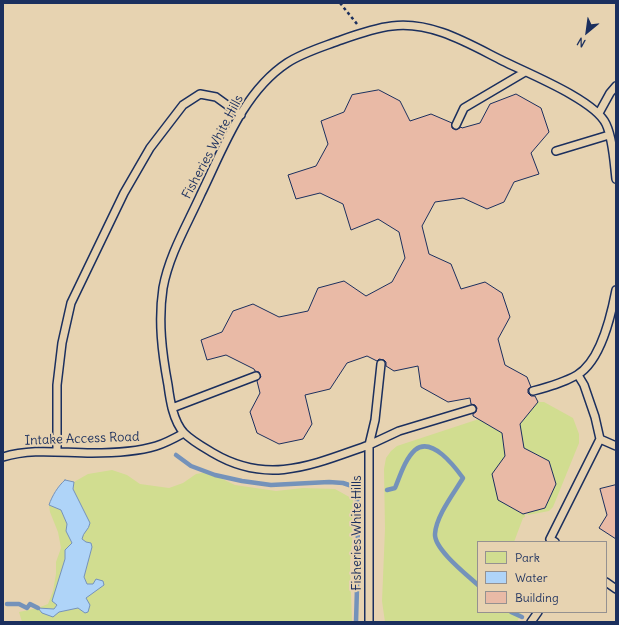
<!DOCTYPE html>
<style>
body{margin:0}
#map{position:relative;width:619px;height:625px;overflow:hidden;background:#e7d3b1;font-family:Delius,sans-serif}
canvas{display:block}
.frame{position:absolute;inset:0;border:4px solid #1b2f5e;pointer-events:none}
.legend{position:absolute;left:477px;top:541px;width:130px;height:72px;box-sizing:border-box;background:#e7d3b1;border:1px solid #959190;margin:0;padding:5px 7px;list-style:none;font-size:12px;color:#1b2f5e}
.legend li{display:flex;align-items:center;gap:8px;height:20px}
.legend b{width:20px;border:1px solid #959190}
.north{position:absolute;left:567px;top:12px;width:40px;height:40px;-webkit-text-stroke:3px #e7d3b1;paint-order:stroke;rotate:209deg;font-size:11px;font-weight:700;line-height:16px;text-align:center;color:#1b2f5e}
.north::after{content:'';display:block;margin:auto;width:14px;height:18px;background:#1b2f5e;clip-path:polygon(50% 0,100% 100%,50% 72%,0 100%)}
</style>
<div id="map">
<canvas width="619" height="625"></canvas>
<div class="frame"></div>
<ul class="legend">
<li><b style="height:11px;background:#d1dd90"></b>Park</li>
<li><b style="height:11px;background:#afd4f8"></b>Water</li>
<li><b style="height:11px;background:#e9baa6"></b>Building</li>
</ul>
<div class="north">N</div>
</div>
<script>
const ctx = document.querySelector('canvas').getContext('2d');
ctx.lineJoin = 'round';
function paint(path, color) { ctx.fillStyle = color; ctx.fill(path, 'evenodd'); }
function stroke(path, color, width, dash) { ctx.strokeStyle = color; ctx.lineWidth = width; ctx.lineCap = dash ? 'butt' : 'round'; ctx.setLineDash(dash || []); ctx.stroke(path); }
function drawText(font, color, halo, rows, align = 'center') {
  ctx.font = font + ' Delius,sans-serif'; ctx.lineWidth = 4; ctx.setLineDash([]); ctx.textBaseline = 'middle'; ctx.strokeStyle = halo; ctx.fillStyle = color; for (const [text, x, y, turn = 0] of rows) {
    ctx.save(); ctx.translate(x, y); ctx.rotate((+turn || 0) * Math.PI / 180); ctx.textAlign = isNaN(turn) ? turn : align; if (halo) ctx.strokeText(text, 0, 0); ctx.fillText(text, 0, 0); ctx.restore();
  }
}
const green = new Path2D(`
 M538,402H544L573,418L579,434V443L553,507L549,511L528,515L527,513L545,508L556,484L549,461L524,448L520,424Z
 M479,419L502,433L505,456L498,499L522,514H525V517L523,518L514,542H478V612H522L517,622H385L382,601L385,529L384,469L386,458L391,451L397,446Z
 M112,470L127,475L140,484L169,488L183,483L196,474L208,472L235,485L276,491L303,488L335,489L353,499L354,520L350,564L352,622H22L19,612L38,608L48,604L53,591L56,574V562L61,548L58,532L50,512L49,505L61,510L67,524L66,531L72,543L65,550V558L60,578L57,605L54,609L38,608L59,612L78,608L83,611L86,598L104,585L87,584L84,577L92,547L82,539L88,519L73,489L74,482L88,474Z`);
const water = new Path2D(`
 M65,480L74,482L73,489L90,523C89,530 83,532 82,539L86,542L91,543L92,547L84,577L87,584H93L96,579L103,581L104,585L86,598L90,605L88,612L85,613L78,608L59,612L53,617L42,613L38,608L54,609L57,605L52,601L65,559V550L72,543L66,531L67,524L61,510L49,505C52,496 58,486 65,480Z`);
const stream = new Path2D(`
 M176,455L191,466L215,475L242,481L271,485L329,482L343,483L355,487L360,486
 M355,487L357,495L358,555L356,622
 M387,490L395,488C400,476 405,459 415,450C432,436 455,467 463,478C454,493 436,516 435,534C434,549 467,575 478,585
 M7,604H19L27,608L30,604L38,608
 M511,612L522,617`);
const building = new Path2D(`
 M379,90L400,101L410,121L431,114L452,123V128L456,130L461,127L462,128L480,123L490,104L516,94L541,108L549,132L531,153L539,174L514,182L504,202L487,209L463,198L435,202L422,226L429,254L451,264L461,289L485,282L502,293L510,317L498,339L505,365L527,377L531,387L528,389V393L531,396H535L538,402L520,424L524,448L549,461L556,484L545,508L523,514L498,500L492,474L505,456L502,433L473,416V414L476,412L477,408L475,405L471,404L470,398L448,402L421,387L418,366L394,371L386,366V362L384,360L379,359L377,361L367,356L347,363L330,389L305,395L312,424L303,439L279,444L257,433L250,412L260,393L257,381L261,377L259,372L255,371L254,369L226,355L207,360L201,340L222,332L233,311L253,304L279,317L308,311L318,288L344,281L366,296L392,282L405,258L399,232L378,219L351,230L343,204L320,193L296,199L288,175L316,166L328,144L321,121L344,112L352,95Z
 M616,485V539L599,528L607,515L600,489Z`);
const path = new Path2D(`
 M340,3L357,24`);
const service = new Path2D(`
 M599,113L610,93L616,86
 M456,125L464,108L525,72
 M556,151L609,135
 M381,364L375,420L369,445C314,464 269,486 213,453C203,447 192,441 184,433C173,421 170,400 168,385C162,353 158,321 163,288C169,255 187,225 201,194C223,149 243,92 287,63C302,53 322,47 338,41C355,35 374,28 392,26C432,21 469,44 503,61C527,73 595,100 606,124C613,139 614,162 616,179
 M533,391C548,387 563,383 577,375C601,361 611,316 616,290
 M172,408L256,376
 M600,439L616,446
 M57,451V385L62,343L71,303L124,193L150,148L183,105L200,94L216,97L241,115
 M3,457C33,448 61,453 92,453C113,453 136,452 156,446C166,443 175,438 184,433
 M555,542L550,539L600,439L595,417L584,385L578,375
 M606,582L616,589
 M369,622V445L399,431L472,409
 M531,622L538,612`);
const streetNames = [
 ["Fisheries White Hills",213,147,-62],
 ["Intake Access Road",82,439,-2],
 ["Fisheries White Hills",357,533,-90]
];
paint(green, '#d1dd90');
paint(water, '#afd4f8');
stroke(water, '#7492ba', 1);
stroke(stream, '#7492ba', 4.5);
paint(building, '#e9baa6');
stroke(building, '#1b2f5e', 1);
stroke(service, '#1b2f5e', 10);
stroke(path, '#1b2f5e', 2.5, [3, 3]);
stroke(service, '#e7d3b1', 7);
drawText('13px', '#1b2f5e', '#e7d3b1', streetNames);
</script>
